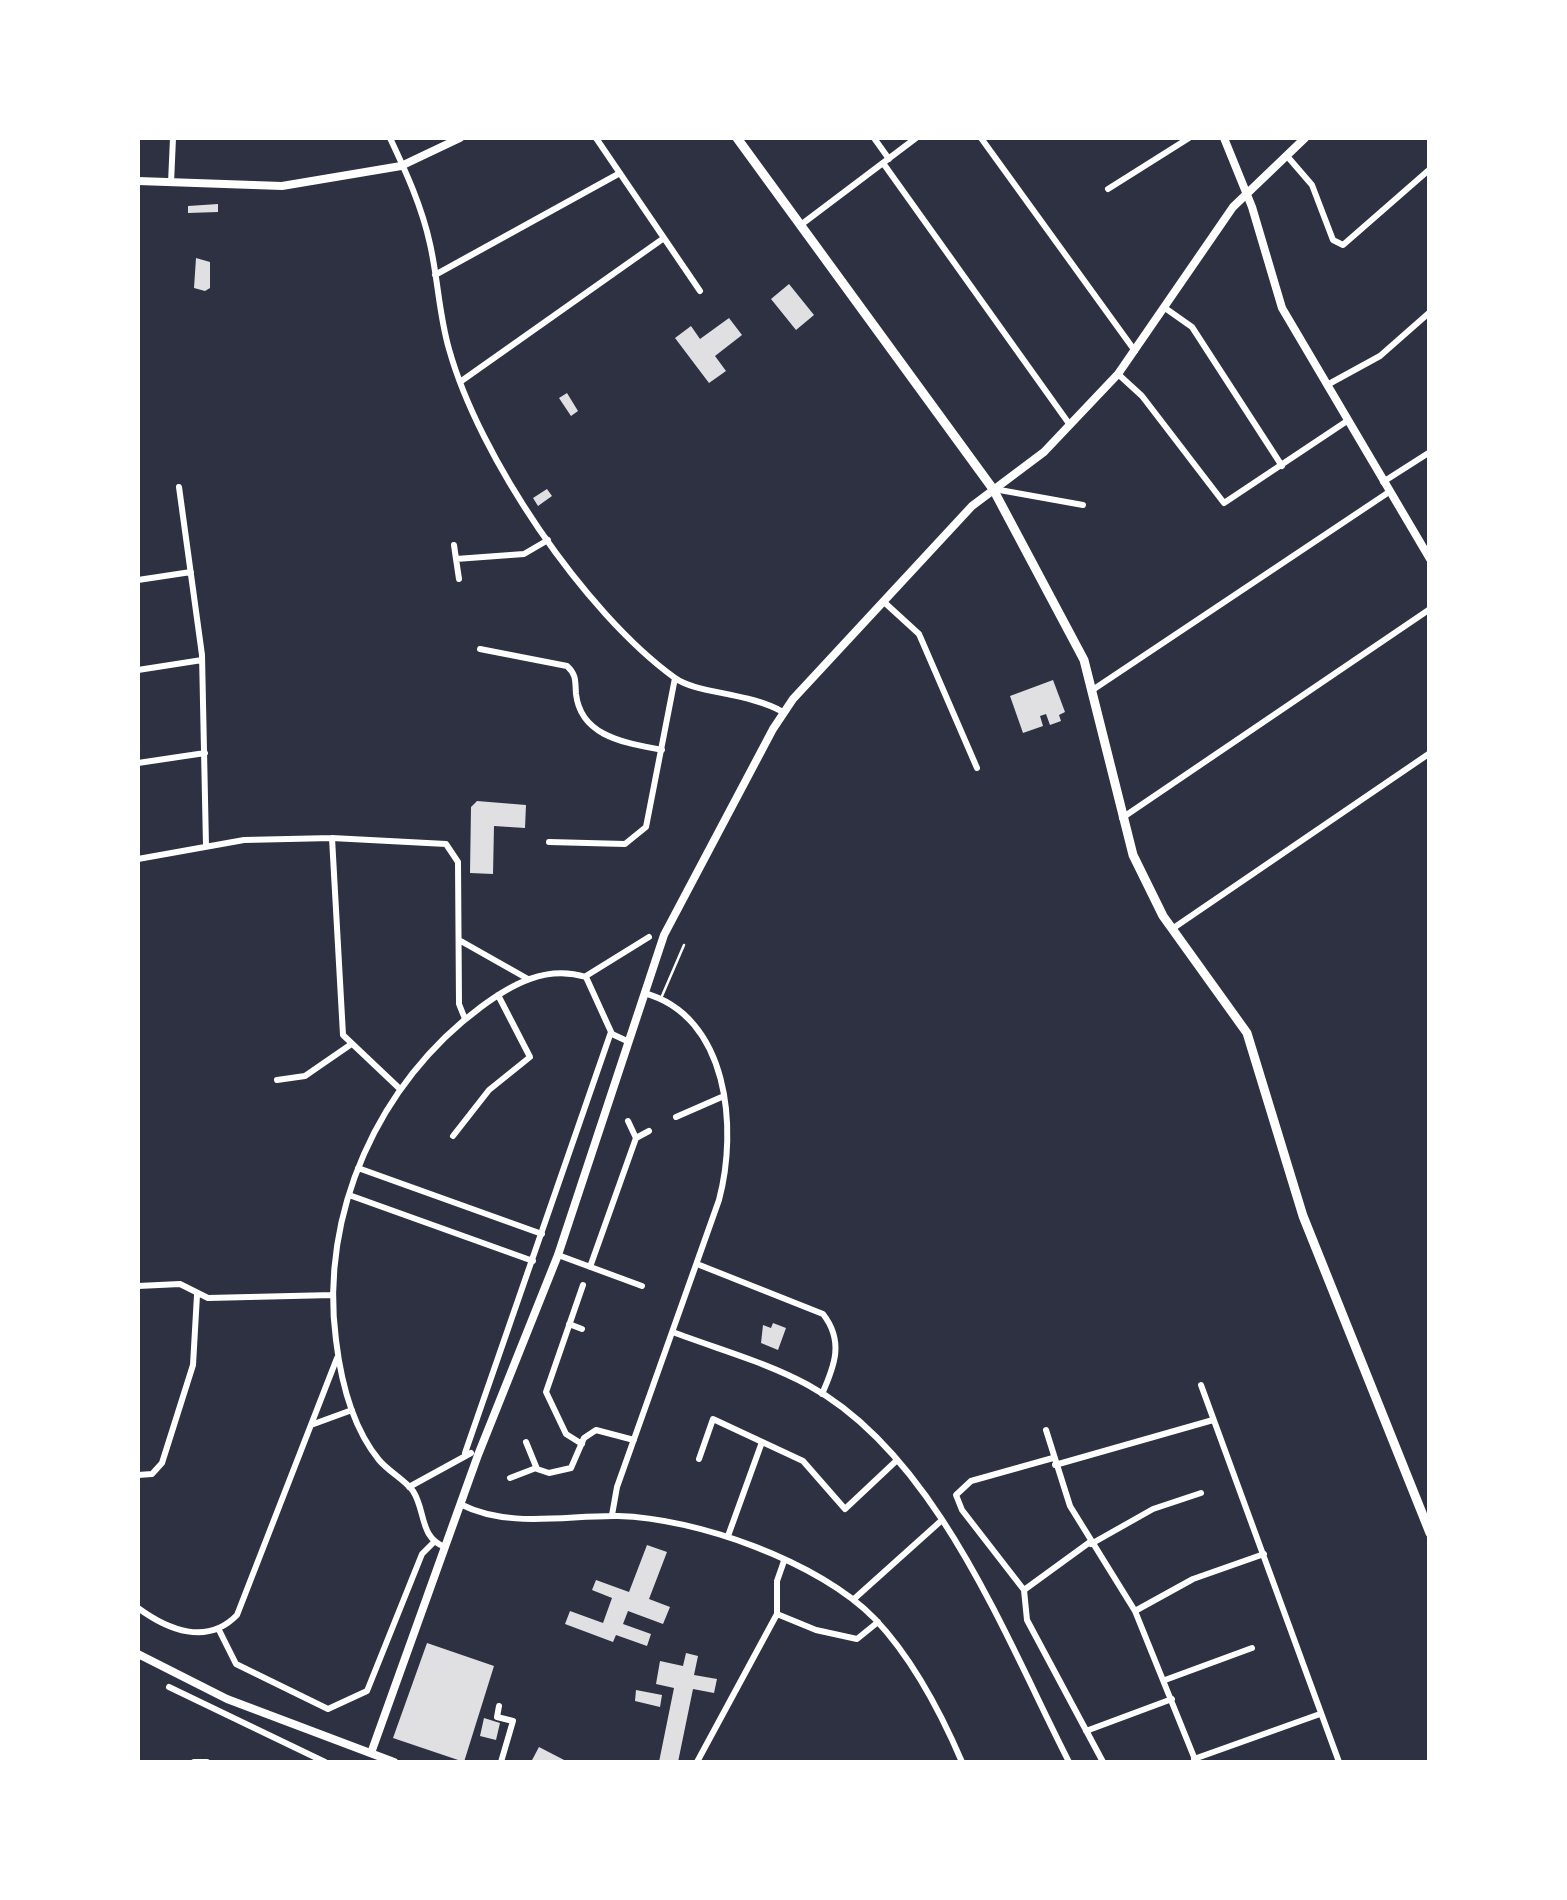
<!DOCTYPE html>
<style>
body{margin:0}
#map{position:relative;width:1567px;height:1900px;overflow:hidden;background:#2d3142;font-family:"Archivo Narrow",sans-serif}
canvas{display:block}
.frame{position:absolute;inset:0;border:140px solid #fff;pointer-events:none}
</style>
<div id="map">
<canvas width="1567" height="1900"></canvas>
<div class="frame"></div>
</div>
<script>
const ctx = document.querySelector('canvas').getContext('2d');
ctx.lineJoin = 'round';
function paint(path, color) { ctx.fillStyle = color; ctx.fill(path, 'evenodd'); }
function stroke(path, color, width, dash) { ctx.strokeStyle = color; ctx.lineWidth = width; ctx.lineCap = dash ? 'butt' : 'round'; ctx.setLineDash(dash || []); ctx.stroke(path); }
const building = new Path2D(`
 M218,204V212L188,213V206Z
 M196,258L210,262V288L205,291L194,288Z
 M789,284L814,315L796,330L771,299Z
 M729,318L742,335L715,356L726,371L709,383L675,338L691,326L700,339Z
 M567,393L578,411L571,416L559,398Z
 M547,489L552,496L538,506L533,498Z
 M1053,680L1065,712L1059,715L1061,721L1050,725L1046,714L1040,716L1043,726L1023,733L1010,696Z
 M477,801L526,805L525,828L494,826L493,874L470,873L471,807Z
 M773,1323L786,1328L778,1350L761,1343L763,1325L771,1328Z
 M647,1545L667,1552L649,1599L670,1607L663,1624L628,1611L623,1624L651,1634L647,1646L616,1635L613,1642L565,1624L570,1611L603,1623L612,1598L592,1590L596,1580L629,1592Z
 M427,1643L494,1666L464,1762L393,1738Z
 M686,1653L698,1656L694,1675L717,1679L714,1693L693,1689L678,1762H659L674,1688L656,1684L660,1661L683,1666Z
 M636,1690L662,1695L660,1707L635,1701Z
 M484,1718L500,1723L496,1740L480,1736Z
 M539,1747L568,1762H531Z`);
const service = new Path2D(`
 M662,996L684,945`);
const minor = new Path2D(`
 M390,138C406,172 422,207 430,244C438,279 439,315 449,349C479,457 584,612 675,678C697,694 748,692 783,712
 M596,138L700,291
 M874,138L889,159
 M981,138L1135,351
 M1287,156L1312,185L1333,240L1343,245L1430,169
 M883,163L1070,425
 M171,183L173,138
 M1108,189L1189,138
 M802,224L916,138
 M435,275L620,173
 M1165,308L1192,327L1282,466
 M1118,374L1142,396L1224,503L1347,421
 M460,382L664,238
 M1327,385L1380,356L1430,312
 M1383,482L1430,452
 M179,487L202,655L206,846
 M994,489L1083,505
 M454,545L456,559L524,554L548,540
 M456,559L459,579
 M138,580L191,572
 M884,602L919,634L977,768
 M480,649L567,666C577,675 575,682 576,694C581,738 628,743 662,750
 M138,670L202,660
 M1094,689L1389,492
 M138,763L205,753
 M1122,818L1430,609
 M332,838L343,1035L400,1089
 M549,842L625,844L646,827L675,678
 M138,859L244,840L332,838L446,844L458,862L459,1004L465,1019
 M1172,929L1430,753
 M459,940L528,979
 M586,976L649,937
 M277,1080L305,1076L350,1045
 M676,1117L724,1096
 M453,1136L489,1090L530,1057L498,995
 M636,1138L649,1131
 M358,1168L542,1234
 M349,1195L533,1261
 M558,1255L642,1286
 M697,1264L823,1314C844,1341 835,1365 822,1394
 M590,1267L636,1138L628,1121
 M138,1286L180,1284L208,1298L333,1295
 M569,1324L582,1329
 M673,1332C717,1349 766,1362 808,1385C936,1454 1006,1639 1069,1762
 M1201,1385L1339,1762
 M311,1425L352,1410
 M1046,1430L1070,1506L1135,1611L1196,1762
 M526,1442L537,1469L549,1473L571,1468L584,1438L596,1430L634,1440
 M582,1444L566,1434L546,1392L583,1285
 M465,1453L611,1032
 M699,1459L713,1419L803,1461L845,1509L895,1462
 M1055,1465L1213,1420
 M138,1475L152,1474L162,1463L193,1365L197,1295
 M510,1478L536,1468
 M409,1487L471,1453
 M460,1504C509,1529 566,1515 618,1516C697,1518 820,1562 875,1619C912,1658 941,1713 962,1762
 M612,1515L617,1487L719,1200C738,1129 729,1016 644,993
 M728,1536L762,1442
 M1091,1544L1153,1509L1201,1493
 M445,1547C419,1537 426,1511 413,1491C404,1479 389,1472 379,1460C352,1427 341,1382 336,1340C319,1214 379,1082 481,1007C512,984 546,965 586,977L612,1034L627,1041
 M1024,1590L962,1510L956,1495L971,1481L1053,1458
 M1024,1590L1027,1620L1103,1762
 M1024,1590L1090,1542
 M854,1599L942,1520
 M138,1608C168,1630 207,1646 237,1615L337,1358
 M1135,1611L1193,1579L1264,1554
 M777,1614L816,1630L857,1639L878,1622
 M219,1630L236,1664L328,1709L367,1691L422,1554L434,1542
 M1165,1680L1252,1648
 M169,1687L325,1762
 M499,1706L497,1717L513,1721L501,1762
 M1086,1731L1172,1699
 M1194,1759L1320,1714
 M194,1762H207
 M697,1762L777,1614V1581L784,1561`);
const tertiary = new Path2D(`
 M1224,138L1252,207L1282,308L1430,559
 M138,1654L227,1699L394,1762
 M371,1753L478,1455L558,1255L664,935L773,729L793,699L972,506L1044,452L1118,374L1233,207L1305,138`);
const secondary = new Path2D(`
 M138,181L282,186L401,166L460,138`);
const primary = new Path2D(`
 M737,138L993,489L1084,660L1133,855L1163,916L1247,1033L1303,1216L1430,1533`);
paint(building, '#e0e0e3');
stroke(service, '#fff', 2.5);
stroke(minor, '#fff', 6);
stroke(tertiary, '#fff', 8);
stroke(secondary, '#fff', 8);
stroke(primary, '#fff', 9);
</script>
